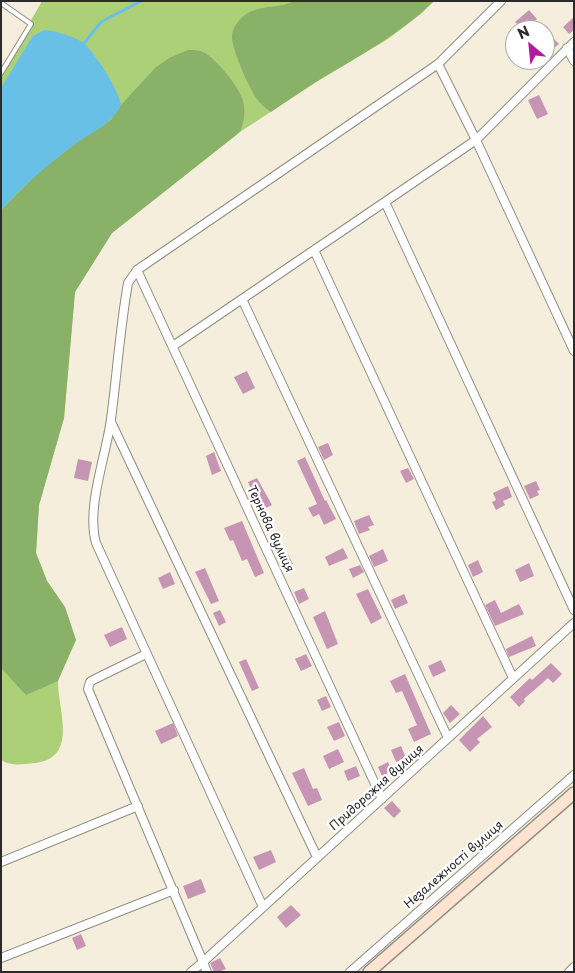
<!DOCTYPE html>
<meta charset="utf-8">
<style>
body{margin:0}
#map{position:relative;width:575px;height:973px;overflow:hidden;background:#f6eedc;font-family:"Playpen Sans",sans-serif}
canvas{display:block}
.frame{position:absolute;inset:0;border:2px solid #2b2b2b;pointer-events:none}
.north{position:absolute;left:505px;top:20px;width:50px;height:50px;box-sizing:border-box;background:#fff;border:1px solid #aaa;border-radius:50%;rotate:332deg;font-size:14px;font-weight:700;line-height:20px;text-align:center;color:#2b2b2b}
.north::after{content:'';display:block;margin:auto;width:18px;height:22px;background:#b5179e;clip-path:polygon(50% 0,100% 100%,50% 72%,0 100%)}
</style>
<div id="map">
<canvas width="575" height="973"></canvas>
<div class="frame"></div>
<div class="north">N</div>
</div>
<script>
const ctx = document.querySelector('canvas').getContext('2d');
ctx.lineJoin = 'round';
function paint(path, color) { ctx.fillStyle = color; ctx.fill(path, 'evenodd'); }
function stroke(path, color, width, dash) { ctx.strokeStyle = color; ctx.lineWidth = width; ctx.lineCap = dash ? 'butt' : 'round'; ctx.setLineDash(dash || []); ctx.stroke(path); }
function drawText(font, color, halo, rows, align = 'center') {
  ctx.font = font + ' "Playpen Sans",sans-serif'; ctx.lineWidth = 4.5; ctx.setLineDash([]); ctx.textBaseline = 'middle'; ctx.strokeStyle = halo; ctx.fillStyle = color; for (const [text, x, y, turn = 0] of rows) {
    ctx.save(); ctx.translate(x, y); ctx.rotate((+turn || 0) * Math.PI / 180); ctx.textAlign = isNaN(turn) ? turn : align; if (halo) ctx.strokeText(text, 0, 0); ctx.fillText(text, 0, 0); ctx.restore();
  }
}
const green = new Path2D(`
 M42,1H434L421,14L388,39L318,81L240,132L112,233L75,292L64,418L39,505L36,553L47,581L65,607L76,640C72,649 58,674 58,682C58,710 79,758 35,763C23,764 12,767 1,760V73Z`);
const forest = new Path2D(`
 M294,1H434C400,34 359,56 319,80C303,90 287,101 271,112C266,108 260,104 257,99C249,88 232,50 232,37C232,26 242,15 252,11C266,5 281,8 294,1Z
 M188,50C192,50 199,50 203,52C215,57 240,88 243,101C246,112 244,122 240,132L112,233L75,292L64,418L39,505L36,553L47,581L65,607L76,640L58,681L26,695L1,668V210L39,172L76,143L111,120L121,105L155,68L169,58Z`);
const water = new Path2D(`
 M44,30C54,30 78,38 85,44C97,57 118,88 121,105C111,126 89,133 71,147C46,166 23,186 1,210V88L29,42L33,36Z`);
const stream = new Path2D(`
 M82,46L101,22L141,1`);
const building = new Path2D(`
 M529,10L537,19L525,30H523L515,22Z
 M574,17V30L569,34L563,27Z
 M545,30L559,44L553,49L545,41Z
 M539,95L548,114L537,119L528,100Z
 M247,371L255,388L243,394L234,377Z
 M328,443L333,455L324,460L318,447Z
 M214,452L221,471L212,475L206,456Z
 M305,457L325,501L326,500L336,519L324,525L319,514L313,517L308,508L317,504L297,461Z
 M78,459L92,462L88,481L74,478Z
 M408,468L414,479L406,483L400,471Z
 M257,478L272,505L260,511L248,482Z
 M536,481L540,490L537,491L539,495L530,499L524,486Z
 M508,486L512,497L503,501L505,505L496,510L492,502L496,500L493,493Z
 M369,515L374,525L368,527L370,530L359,534L354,521Z
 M242,521L264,573L255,577L247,559L242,561L233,540L230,541L224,528Z
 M343,548L348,558L329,566L325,557Z
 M383,549L388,561L374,567L369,556Z
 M288,554L293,564L282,568L278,558Z
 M478,560L483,572L473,577L468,565Z
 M529,563L534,576L520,582L515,570Z
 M360,565L364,572L353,578L349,569Z
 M205,568L219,601L211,604L195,572Z
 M170,572L175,584L163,589L158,578Z
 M304,588L309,599L299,604L294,592Z
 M368,589L382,618L371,624L356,594Z
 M404,594L408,603L395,609L391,600Z
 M495,600L501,613L519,604L524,614L495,626L485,605Z
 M220,610L226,622L219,626L213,613Z
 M325,611L338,644L327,649L313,617Z
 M122,627L127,639L110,647L104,635Z
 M532,636L536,646L509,657L506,649Z
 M306,654L312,666L301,671L295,659Z
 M246,659L259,688L252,691L239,662Z
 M441,660L446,671L433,677L428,666Z
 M551,663L562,674L553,683L548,678L524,699L525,701L519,707L510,697L530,678L532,680Z
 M405,674L431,734L414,742L408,729L417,725L402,691L396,693L390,681Z
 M326,696L331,707L322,711L317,700Z
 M451,705L460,714L450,723L443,713Z
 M483,716L492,727L477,739L480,742L470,752L459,740Z
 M339,722L345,736L334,741L327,727Z
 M173,723L178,736L161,744L155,731Z
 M401,746L406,758L396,762L391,750Z
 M338,749L344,762L329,769L323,756Z
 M388,762L392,771L382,776L378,767Z
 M356,766L360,776L348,781L344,771Z
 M304,768L313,789L317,788L322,800L308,806L292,773Z
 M392,801L401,811L394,818L384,808Z
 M271,850L276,862L259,870L253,857Z
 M201,879L206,892L188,899L183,886Z
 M291,905L301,915L286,928L277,917Z
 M81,934L86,946L77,950L72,938Z
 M220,958L226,969L219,972H214L210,963Z`);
const lane = new Path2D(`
 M1,3L31,24L1,73`);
const street = new Path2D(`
 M567,48L574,61
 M438,64L476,140L574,351
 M385,202L574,610
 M314,250L513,678
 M137,270L382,799
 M242,299L448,738
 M173,346L476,140L574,42
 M111,422L317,857
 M146,654L93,680L90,682L88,689L203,962L191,972
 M1,862L138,806
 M263,907L96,543C86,507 106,457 111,419C117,374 120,328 128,283L137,270L438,64L501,1
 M1,958L174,890
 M207,972L203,962L574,623
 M350,972L574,775
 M569,972L574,967`);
const secondary = new Path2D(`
 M369,972L574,793`);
const streetNames = [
 ["Тернова вулиця",270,529,65],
 ["Придорожня вулиця",377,788,-42],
 ["Незалежності вулиця",454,865,-41]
];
paint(green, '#acd078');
paint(forest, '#89b268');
paint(water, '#69c0e6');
stroke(stream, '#69c0e6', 3);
paint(building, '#c695b4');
stroke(lane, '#908c84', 6);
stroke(street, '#908c84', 10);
stroke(secondary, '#908c84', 14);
stroke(lane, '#fff', 4);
stroke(street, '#fff', 8);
stroke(secondary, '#fde4d0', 11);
drawText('12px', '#2b2b2b', '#fff', streetNames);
</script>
